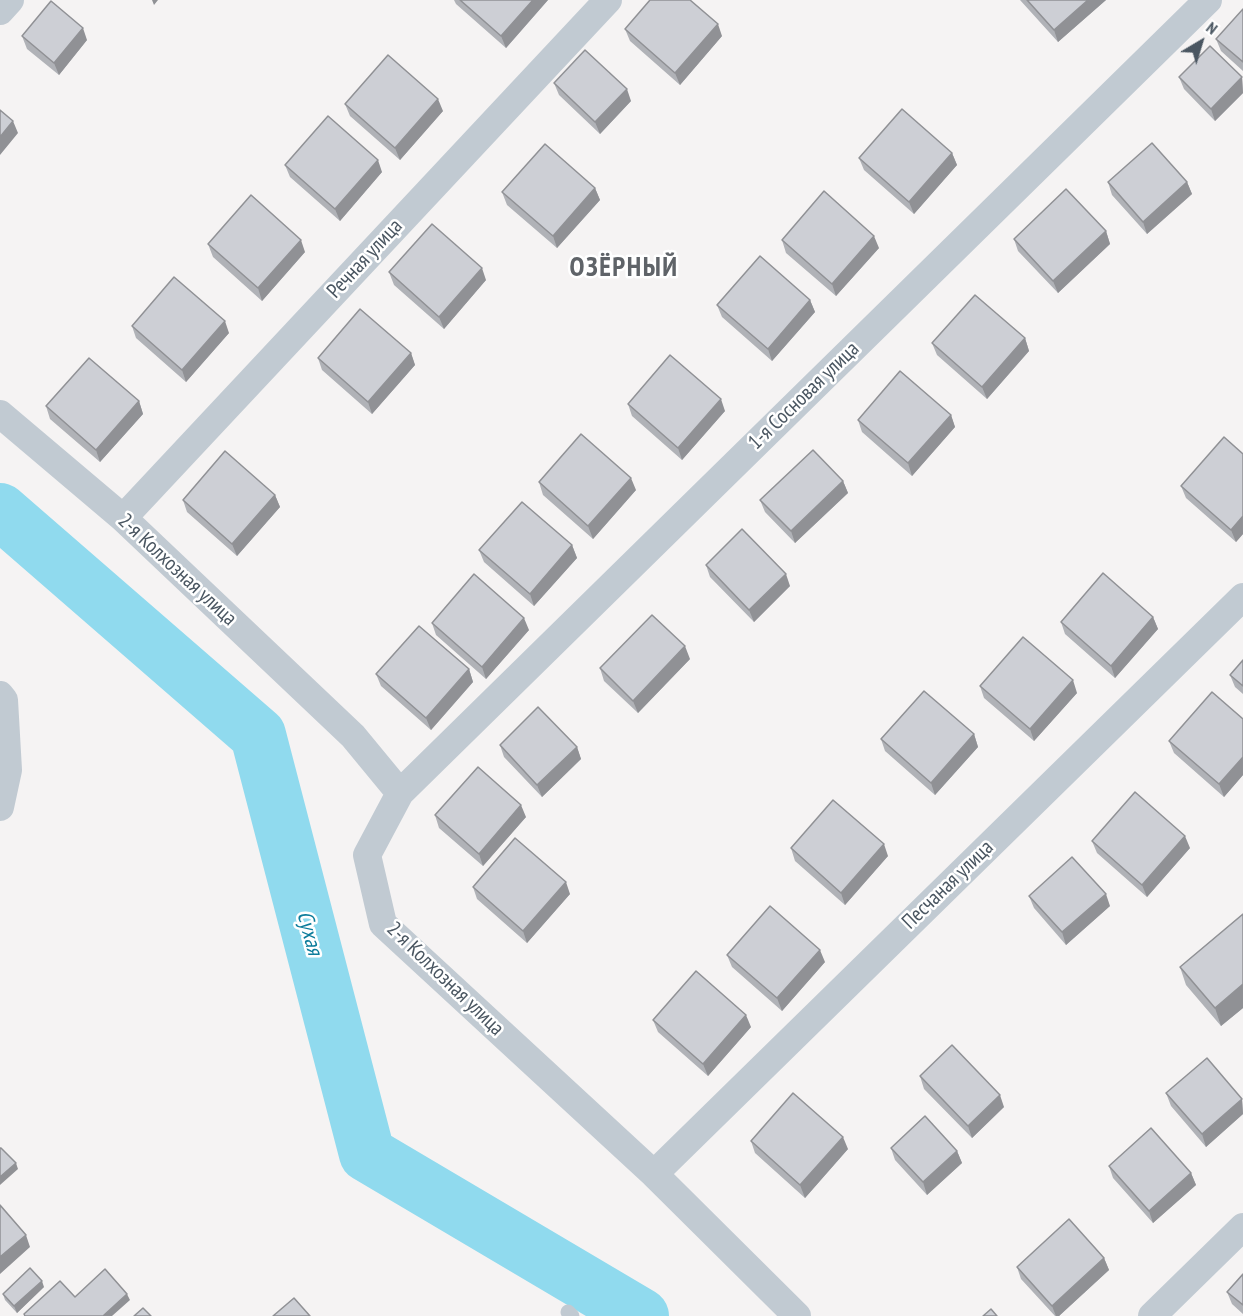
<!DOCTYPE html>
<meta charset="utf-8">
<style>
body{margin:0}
#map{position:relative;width:1243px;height:1316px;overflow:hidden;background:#f5f3f3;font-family:"PT Sans Narrow",sans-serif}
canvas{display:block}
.north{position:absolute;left:1171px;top:12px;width:60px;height:60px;-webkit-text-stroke:4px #fff;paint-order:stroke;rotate:38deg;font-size:16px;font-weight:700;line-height:24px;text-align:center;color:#4a5661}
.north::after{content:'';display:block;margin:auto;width:21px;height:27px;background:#4a5661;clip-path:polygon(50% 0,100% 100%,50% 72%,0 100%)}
</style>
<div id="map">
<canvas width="1243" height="1316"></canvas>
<div class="north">N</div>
</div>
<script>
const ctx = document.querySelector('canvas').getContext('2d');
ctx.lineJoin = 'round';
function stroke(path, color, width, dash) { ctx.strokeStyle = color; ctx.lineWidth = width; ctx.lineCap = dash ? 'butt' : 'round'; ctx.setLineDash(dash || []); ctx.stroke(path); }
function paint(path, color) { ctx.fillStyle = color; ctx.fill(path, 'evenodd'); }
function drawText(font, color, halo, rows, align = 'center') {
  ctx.font = font + ' "PT Sans Narrow",sans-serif'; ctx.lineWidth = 5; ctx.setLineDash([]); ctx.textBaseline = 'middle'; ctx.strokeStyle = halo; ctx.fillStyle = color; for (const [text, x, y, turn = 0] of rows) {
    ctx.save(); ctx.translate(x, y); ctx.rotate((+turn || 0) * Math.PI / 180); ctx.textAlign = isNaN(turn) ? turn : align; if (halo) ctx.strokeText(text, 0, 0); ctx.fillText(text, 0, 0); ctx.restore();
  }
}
const river = new Path2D(`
 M0,511L258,735L367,1154L641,1316`);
const service = new Path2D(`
 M568,1312L572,1316`);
const minor = new Path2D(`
 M0,11L10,0
 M0,414L123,518L353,736L400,793L367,855L383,924L654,1174L797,1316
 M123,518L608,0
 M0,695L4,700L8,770L0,807
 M400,793L1208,0
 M654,1174L1243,597
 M1152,1316L1243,1227`);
const wall = new Path2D(`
 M454,0H548L506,48L456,4Z
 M1020,0H1106L1058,42Z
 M1243,9V71L1221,51L1216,39Z
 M625,29L722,36L680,85L630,41Z
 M22,36L87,40L59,75L27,49Z
 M1179,77H1242L1243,93L1215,121L1184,89Z
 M554,83L631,101L600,134L559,95Z
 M345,104L443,111L400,160L350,116Z
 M952,153L957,165L914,214L864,170L859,158Z
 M285,165L382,172L340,221L290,177Z
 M1108,182H1187L1192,194L1147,234L1112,195Z
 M595,188L600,200L557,248L507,205L502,192Z
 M1106,231L1110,244L1058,293L1018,251L1014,239Z
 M782,240L879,248L836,296L786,253Z
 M208,244L305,252L262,301L213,257Z
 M389,272L486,280L444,329L394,285Z
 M810,300L815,312L772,361L722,317L717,305Z
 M132,326L229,333L186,382L136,338Z
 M1025,338L1029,351L987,399L937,355L932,343Z
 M411,353L415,365L372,414L322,370L318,358Z
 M139,401L143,414L100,462L50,419L46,406Z
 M628,404L725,411L682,460L632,416Z
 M951,415L955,427L912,476L862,432L858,420Z
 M1243,454V534L1236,542L1186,498L1181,486Z
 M843,481L848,493L795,543L765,512L760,500Z
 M539,482L636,490L593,539L543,495Z
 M275,495L280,507L237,556L187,512L183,500Z
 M572,545L577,558L534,606L484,562L479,550Z
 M706,565L790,586L754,622L710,577Z
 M1153,617L1158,629L1115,678L1065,634L1061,622Z
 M432,623L529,630L486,679L436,635Z
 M690,659L638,713L604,681L600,668Z
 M1243,660V694L1235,687L1230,675Z
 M469,669L473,682L431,730L381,686L376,674Z
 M980,686L1077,693L1034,741L984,698Z
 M1243,719V775L1224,797L1174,753L1169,741Z
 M974,734L978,747L935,795L885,751L881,739Z
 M500,745L577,747L581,759L542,797L504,757Z
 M435,815L526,817L483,866L439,828Z
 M1092,841L1190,848L1147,897L1097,853Z
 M791,848L888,856L845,905L795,861Z
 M473,887L570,894L527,943L477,899Z
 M1029,896L1110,906L1066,945L1034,908Z
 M1243,914V1008L1221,1026L1186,985L1180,967Z
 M727,955L825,962L782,1011L732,967Z
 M653,1020L751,1027L708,1076L658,1032Z
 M920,1076L1004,1107L972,1138L924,1089Z
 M1166,1093L1242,1099L1243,1114L1206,1147L1171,1106Z
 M751,1141L848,1149L805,1198L755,1153Z
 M891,1148L957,1151L962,1163L927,1195L895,1160Z
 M1109,1166L1191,1173L1196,1185L1153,1223L1113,1178Z
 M1104,1258L1109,1270L1059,1316H1055L1021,1279L1017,1267Z
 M1243,1274V1314L1232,1304L1227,1292Z
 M44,1287L17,1313L5,1300L3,1294Z`);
const shadedWall = new Path2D(`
 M152,0H158L154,5Z
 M533,0H548L506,48L501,36Z
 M1088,0H1106L1058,42L1054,30Z
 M718,24L722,36L680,85L675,73Z
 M83,28L87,40L59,75L54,63Z
 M1242,77L1243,93L1215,121L1211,109Z
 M627,89L631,101L600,134L595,122Z
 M438,99L443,111L400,160L395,148Z
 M13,121L18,133L0,155V137Z
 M952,153L957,165L914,214L909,202Z
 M378,160L382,172L340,221L335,209Z
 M1187,182L1192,194L1147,234L1143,222Z
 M595,188L600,200L557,248L553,236Z
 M1106,231L1110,244L1058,293L1053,281Z
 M874,236L879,248L836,296L832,284Z
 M301,240L305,252L262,301L258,288Z
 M482,268L486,280L444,329L439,317Z
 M810,300L815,312L772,361L768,349Z
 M225,321L229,333L186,382L182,370Z
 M1025,338L1029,351L987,399L982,387Z
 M411,353L415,365L372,414L368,402Z
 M721,399L725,411L682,460L678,448Z
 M139,401L143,414L100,462L96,450Z
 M951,415L955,427L912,476L908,463Z
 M631,478L636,490L593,539L588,526Z
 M843,481L848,493L795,543L791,531Z
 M275,495L280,507L237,556L232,544Z
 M1243,516V534L1236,542L1231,530Z
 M572,545L577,558L534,606L530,594Z
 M786,574L790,586L754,622L749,610Z
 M1153,617L1158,629L1115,678L1111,666Z
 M524,618L529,630L486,679L482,667Z
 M685,646L690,659L638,713L633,701Z
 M469,669L473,682L431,730L426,718Z
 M1073,680L1077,693L1034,741L1030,729Z
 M974,734L978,747L935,795L931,783Z
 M577,747L581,759L542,797L537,785Z
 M1243,757V775L1224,797L1219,784Z
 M521,805L526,817L483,866L479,854Z
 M1185,836L1190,848L1147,897L1142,885Z
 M884,844L888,856L845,905L841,893Z
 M566,882L570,894L527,943L523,931Z
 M1106,894L1110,906L1066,945L1062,932Z
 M820,950L825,962L782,1011L777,998Z
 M1243,984V1008L1221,1026L1215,1008Z
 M746,1015L751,1027L708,1076L703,1064Z
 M1000,1095L1004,1107L972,1138L968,1126Z
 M1242,1099L1243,1114L1206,1147L1202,1134Z
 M843,1137L848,1149L805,1198L800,1185Z
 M957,1151L962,1163L927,1195L923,1182Z
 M16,1163L18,1169L0,1185V1177Z
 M1191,1173L1196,1185L1153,1223L1149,1211Z
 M26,1235L30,1247L0,1274V1257Z
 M1104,1258L1109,1270L1059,1316H1056L1052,1306Z
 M42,1281L44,1287L17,1313L14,1306Z
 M127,1294L130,1300L112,1316H103Z`);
const building = new Path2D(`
 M460,0H533L501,36Z
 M650,0H690L718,24L675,73L625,29Z
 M1027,0H1088L1054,30Z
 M51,1L83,28L54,63L22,36Z
 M1243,9V62L1216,39Z
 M1210,46L1242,77L1211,109L1179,77Z
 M585,50L627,89L595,122L554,83Z
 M388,55L438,99L395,148L345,104Z
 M902,109L952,153L909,202L859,158Z
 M0,110L13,121L0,137Z
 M328,116L378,160L335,209L285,165Z
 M1152,143L1187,182L1143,222L1108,182Z
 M545,144L595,188L553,236L502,192Z
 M1066,189L1106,231L1053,281L1014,239Z
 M824,191L874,236L832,284L782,240Z
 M251,195L301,240L258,288L208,244Z
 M432,224L482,268L439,317L389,272Z
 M760,256L810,300L768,349L717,305Z
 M174,277L225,321L182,370L132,326Z
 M975,295L1025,338L982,387L932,343Z
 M360,309L411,353L368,402L318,358Z
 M670,355L721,399L678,448L628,404Z
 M89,358L139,401L96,450L46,406Z
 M900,371L951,415L908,463L858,420Z
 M581,434L631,478L588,526L539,482Z
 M1224,437L1243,454V516L1231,530L1181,486Z
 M813,450L843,481L791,531L760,500Z
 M225,451L275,495L232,544L183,500Z
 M522,502L572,545L530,594L479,550Z
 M742,529L786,574L749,610L706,565Z
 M1103,573L1153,617L1111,666L1061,622Z
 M474,574L524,618L482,667L432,623Z
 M652,615L685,646L633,701L600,668Z
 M419,626L469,669L426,718L376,674Z
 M1023,637L1073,680L1030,729L980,686Z
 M1243,660V686L1230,675Z
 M924,691L974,734L931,783L881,739Z
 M1212,692L1243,719V757L1219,784L1169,741Z
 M538,707L577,747L537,785L500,745Z
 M478,767L521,805L479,854L435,815Z
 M1135,792L1185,836L1142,885L1092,841Z
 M833,800L884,844L841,893L791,848Z
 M515,838L566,882L523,931L473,887Z
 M1072,857L1106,894L1062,932L1029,896Z
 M770,906L820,950L777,998L727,955Z
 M1243,914V984L1215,1008L1180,967Z
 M696,971L746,1015L703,1064L653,1020Z
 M952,1045L1000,1095L968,1126L920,1076Z
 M1207,1058L1242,1099L1202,1134L1166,1093Z
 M793,1093L843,1137L800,1185L751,1141Z
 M925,1116L957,1151L923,1182L891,1148Z
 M1151,1128L1191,1173L1149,1211L1109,1166Z
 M0,1148H1L16,1163L0,1177Z
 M0,1205L26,1235L0,1257Z
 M1069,1219L1104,1258L1052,1306L1017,1267Z
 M30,1268L42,1281L14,1306L3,1294Z
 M105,1269L127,1294L103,1316H25L24,1314L60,1281L75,1297Z
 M1243,1274V1305L1227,1292Z
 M294,1298L310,1316H273Z
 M143,1308L151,1316H134Z
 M991,1309L997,1316H983Z`);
const streetNames = [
 ["Речная улица",365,259,-47],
 ["1-я Сосновая улица",804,396,-44],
 ["2-я Колхозная улица",177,570,43],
 ["Песчаная улица",948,885,-44],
 ["2-я Колхозная улица",445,979,44]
];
const waterNames = [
 ["Сухая",309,933,75]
];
const districtNames = [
 ["ОЗЁРНЫЙ",624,268]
];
stroke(river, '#90daee', 56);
stroke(service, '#c1cad2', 15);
stroke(minor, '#c1cad2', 28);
paint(wall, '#b0b2b7');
paint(shadedWall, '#909195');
paint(building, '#cdcfd5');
stroke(building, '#909195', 1.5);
drawText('21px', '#4a5661', '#fff', streetNames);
drawText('italic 22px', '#0c7c9b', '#fff', waterNames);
ctx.letterSpacing = '1.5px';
drawText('bold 27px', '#5f6368', '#fff', districtNames);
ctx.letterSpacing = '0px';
</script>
